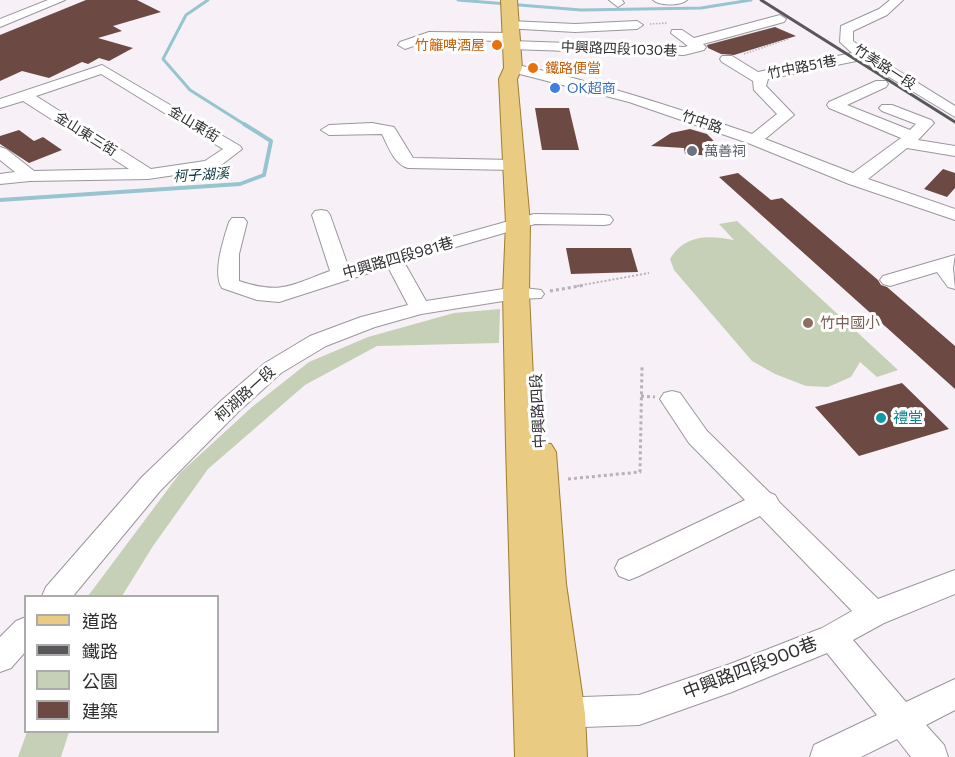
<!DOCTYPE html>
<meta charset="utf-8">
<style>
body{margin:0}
#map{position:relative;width:955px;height:757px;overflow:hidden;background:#f7f1f7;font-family:Commissioner,"Noto Sans TC",sans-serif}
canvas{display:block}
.legend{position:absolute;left:24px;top:595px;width:195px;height:138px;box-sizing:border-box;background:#fff;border:2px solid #acabac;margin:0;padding:8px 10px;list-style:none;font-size:18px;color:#302e30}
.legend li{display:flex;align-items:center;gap:12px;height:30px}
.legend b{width:30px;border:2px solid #acabac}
</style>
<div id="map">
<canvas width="955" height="757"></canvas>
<ul class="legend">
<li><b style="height:8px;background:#e9cb81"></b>道路</li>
<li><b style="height:8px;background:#5a575a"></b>鐵路</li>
<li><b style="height:16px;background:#c5d0b7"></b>公園</li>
<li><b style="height:16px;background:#6d4943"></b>建築</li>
</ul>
</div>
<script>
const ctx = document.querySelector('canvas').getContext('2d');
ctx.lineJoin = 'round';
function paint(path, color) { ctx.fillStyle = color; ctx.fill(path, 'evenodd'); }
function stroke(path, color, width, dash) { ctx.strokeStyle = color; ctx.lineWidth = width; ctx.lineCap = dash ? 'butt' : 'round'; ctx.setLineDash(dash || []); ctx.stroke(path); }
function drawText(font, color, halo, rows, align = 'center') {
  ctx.font = font + ' Commissioner,"Noto Sans TC",sans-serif'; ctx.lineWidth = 6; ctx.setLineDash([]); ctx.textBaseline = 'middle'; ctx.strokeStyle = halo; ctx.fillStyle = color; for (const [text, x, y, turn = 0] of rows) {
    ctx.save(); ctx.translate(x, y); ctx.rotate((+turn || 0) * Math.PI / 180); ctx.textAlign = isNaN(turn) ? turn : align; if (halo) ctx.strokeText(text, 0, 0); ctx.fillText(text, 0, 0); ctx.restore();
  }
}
const green = new Path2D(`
 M737,221L898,370L877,377L860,362L851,377L828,387L806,386L775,374L752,361L674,270L670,259C685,234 709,235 734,240L719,224Z
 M500,309L499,343L377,346L305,385L208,469L153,546L122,596H88L180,473L252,407L309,362L368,337L454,313Z
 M27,732H69L61,757H18Z`);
const streamFar1 = new Path2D(`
 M208,0L186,15L163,59L190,90L247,126
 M458,0L581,10L701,8L751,0`);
const stream = new Path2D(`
 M0,200L240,184L264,175L271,141L244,124`);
const building = new Path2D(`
 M86,0H137L161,12L113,26L122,31L98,38L133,48L109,61L99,58L88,64L82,62L49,78L22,71L0,81V35Z
 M775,27L796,36L734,55L721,54L708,48L707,45Z
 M535,108H569L579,150H542Z
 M690,129L707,134L712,139L715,143L714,156L685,154L684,148L651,146L671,133Z
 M19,130L34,141L43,137L62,150L29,163L0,144V136Z
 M943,169L955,173V188L947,197L924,189Z
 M738,173L771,200L782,198L878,280L881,285L887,287L955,346V389L719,177Z
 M566,248H631L638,272L571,274Z
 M902,383L949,429L859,456L815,407Z`);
const pathFar2 = new Path2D(`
 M650,24L668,23
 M744,54L788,39`);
const pathFar1 = new Path2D(`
 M577,286L649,273`);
const path = new Path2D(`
 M550,291L585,285
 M641,396L655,397
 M568,479L640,472L642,366`);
const minor = new Path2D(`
 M48,0H65L0,27V19Z
 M609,0H622L624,3L618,7Z
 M653,0H687C680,6 660,6 653,0Z
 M890,0H903L887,15L853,31V41L868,52L955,106V117L861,60L768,79L766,86L794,115L765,139L853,173L901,138L829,108L827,105L829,102L876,81H886L888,84L886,87L847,105L910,130L916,124L882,111L879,108L882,105H892L931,120L934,123L918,140L955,146V156L907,148L868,179L955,209V220L849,184L748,143L629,102L508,71L506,68L513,64C595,81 673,107 752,134L777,114L754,90L753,81L722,62L720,59L722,56H732L758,72L852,53L840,42L841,26L879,9Z
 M780,15L786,19L784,22L703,44L706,47L704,50L684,55L511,49L504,45L511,41L684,47L688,46L671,33L672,30H682L694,38Z
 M510,21L575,24L637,21L643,25L637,29L575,32L505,28L504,25L505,22Z
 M429,32L511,33L518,37L511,41L431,40L405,49L398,45L400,42Z
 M102,65L240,146L242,149L216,169L148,179L30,181L0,184V174L15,172L0,160V147L6,149L34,171L129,169L23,101L0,108V99ZM101,74L223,149L205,161L151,169L36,96Z
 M372,123L394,127L413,158L514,160L522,165L514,170L408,168C394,164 388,146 382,134L329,135L321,130L329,125Z
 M321,210L327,211L330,215L348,266L534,214L604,215L610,216L613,220L610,224L604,225L535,224L404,262L426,301L516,287L541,290L544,294L541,298L516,299L421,314L375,327L326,346L281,373L238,412L160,491L73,596H42L46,587L142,477L222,400L265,363L310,336L361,317L408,305L388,267L279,302L257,300L222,288C212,273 224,238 229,222L232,218H244L247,222L239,254V281C281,295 291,285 330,271L312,215L315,211Z
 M955,255L953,268L955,289L948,287L937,272L890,286L883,284L880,280L883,276Z
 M672,391L680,393L707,431L770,493L775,495L779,502L878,599L955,570V594L884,623L853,640L906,702L955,679V710L926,725L944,745L948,757H911L897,739L861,757H810L814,745L877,715L827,653L732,692L639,725L556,728L545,724L540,713L545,702L556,698L639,695L730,664L822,628L852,611L760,516L639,576L629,580L619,576L615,568L619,560L745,500L689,443L660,399L664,393Z
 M26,617V651L11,668L0,672V637L16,621Z`);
const major = new Path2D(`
 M501,0H517L522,68L517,79L530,223L529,293L536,442L551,444L556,452L566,584L585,714L587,757H515L506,446L503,293L506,223L499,79L504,68Z`);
const rail = new Path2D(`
 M761,0L955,122`);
const markers = [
 [497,45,6,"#e8710a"],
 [533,68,6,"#e8710a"],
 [555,88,6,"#3f7fe0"],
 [692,151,6,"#6b7280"],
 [808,323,6,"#8d6e63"],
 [881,418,6,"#0f9aa8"]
];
const farFoodnames = [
 ["竹籬啤酒屋",485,45],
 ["鐵路便當",545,68,"left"]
];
const farStreetnames = [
 ["中興路四段1030巷",619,49,2],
 ["竹中路51巷",802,67,-11],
 ["竹美路一段",885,67,33],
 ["竹中路",702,122,19],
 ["金山東街",194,124,31],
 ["金山東三街",86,134,32]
];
const farShopnames = [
 ["OK超商",567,88]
];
const farWorshipnames = [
 ["萬善祠",704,151]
];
const farWaternames = [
 ["柯子湖溪",201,175,-4]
];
const streetNames = [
 ["中興路四段981巷",398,258,-16],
 ["柯湖路一段",245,394,-42],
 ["中興路四段",538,411,-93]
];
const educationNames = [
 ["竹中國小",820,323]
];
const cultureNames = [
 ["禮堂",893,418]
];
const nearStreetnames = [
 ["中興路四段900巷",750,668,-21]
];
paint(green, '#c5d0b7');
stroke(streamFar1, '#96c4cf', 3);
stroke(stream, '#96c4cf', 4);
paint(building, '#6d4943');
stroke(minor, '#9b969c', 2);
stroke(major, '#9f7d2e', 2);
stroke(pathFar2, '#b6b2b6', 1.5, [1.5, 1.5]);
stroke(pathFar1, '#b6b2b6', 2, [2, 2]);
stroke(path, '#b6b2b6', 3, [3, 3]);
paint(minor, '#fff');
paint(major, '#e9cb81');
stroke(rail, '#5a575a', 3);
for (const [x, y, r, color] of markers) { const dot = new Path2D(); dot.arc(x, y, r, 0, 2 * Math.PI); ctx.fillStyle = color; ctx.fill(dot); stroke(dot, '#fff', 2); }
drawText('14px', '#c56008', '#fff', farFoodnames, 'right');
drawText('14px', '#302e30', '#fff', farStreetnames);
drawText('14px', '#366cbe', '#fff', farShopnames, 'left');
drawText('14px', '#5b616d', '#fff', farWorshipnames, 'left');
drawText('italic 14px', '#113c45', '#fff', farWaternames);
drawText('15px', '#302e30', '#fff', streetNames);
drawText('15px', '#785e54', '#fff', educationNames, 'left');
drawText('15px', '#0d838f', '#fff', cultureNames, 'left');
drawText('18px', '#302e30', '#fff', nearStreetnames);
</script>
